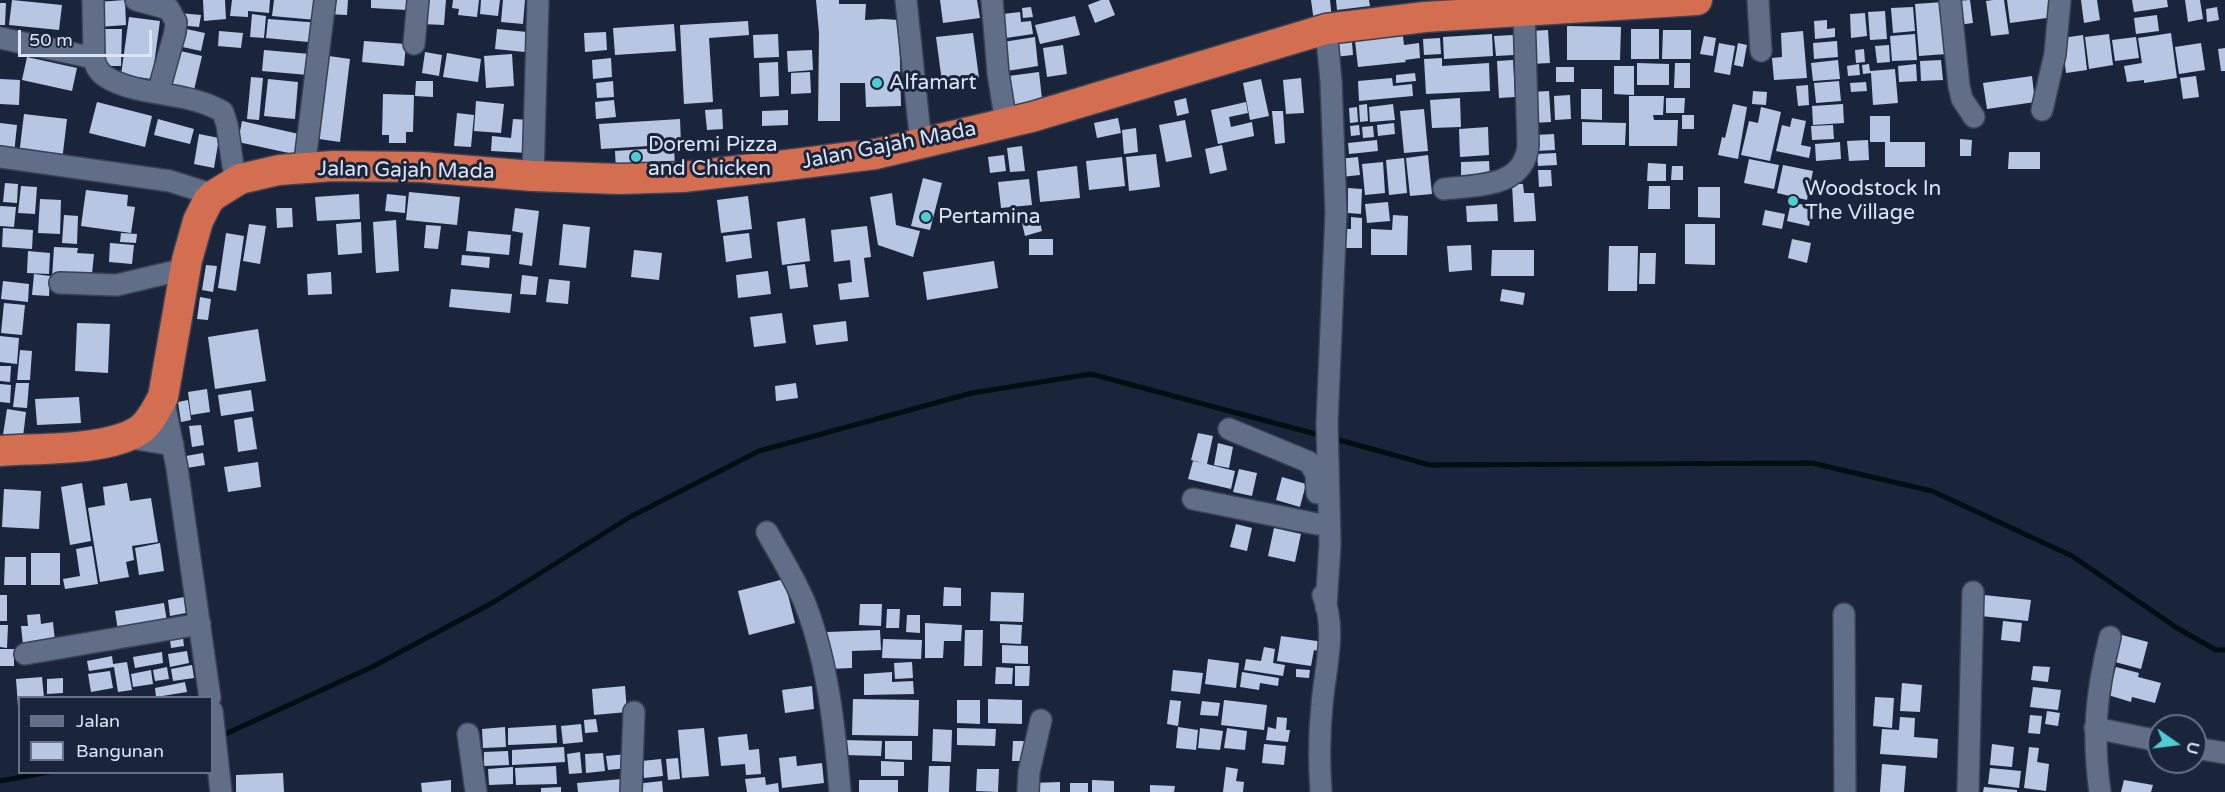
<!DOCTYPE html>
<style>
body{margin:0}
#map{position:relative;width:2225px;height:792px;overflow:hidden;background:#1a253b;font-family:"Varela Round",sans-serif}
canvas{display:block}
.legend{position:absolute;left:18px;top:696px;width:195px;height:78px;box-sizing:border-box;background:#1a253b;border:2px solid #687185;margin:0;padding:8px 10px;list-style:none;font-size:18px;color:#dce4f3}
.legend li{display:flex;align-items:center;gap:12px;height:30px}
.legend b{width:30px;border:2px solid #687185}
.north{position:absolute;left:2147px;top:714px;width:60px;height:60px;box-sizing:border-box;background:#1a253b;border:2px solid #687185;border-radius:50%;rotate:104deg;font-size:16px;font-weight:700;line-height:24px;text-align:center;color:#dce4f3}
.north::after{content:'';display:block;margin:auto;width:21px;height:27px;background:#51ccd3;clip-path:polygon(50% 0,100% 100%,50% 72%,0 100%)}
.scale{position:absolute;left:18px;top:30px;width:134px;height:27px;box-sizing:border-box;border:3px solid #dce4f3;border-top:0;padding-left:8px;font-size:18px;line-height:21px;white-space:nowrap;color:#dce4f3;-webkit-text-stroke:4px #1a253b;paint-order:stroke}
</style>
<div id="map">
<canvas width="2225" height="792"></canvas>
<ul class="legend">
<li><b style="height:8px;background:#616e88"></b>Jalan</li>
<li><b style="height:16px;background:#b7c6e3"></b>Bangunan</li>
</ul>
<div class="north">U</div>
<div class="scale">50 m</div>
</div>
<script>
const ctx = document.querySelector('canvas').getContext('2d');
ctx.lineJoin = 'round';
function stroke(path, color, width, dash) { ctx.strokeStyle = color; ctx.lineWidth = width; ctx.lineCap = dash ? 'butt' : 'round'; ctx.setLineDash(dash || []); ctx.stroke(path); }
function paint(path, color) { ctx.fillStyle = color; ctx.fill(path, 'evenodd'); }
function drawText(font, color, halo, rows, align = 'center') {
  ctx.font = font + ' "Varela Round",sans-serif'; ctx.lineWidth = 6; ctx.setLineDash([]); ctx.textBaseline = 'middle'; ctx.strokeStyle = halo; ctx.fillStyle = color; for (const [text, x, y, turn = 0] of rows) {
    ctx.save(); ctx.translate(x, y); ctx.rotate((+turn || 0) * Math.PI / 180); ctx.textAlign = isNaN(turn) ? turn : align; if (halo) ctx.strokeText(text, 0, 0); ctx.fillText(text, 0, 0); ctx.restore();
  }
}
const stream = new Path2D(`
 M1332,438L1430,465L1812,463L1932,491L2072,556L2177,628L2216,650H2225
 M221,736L372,667L494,602L630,517L759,451L972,393L1091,374L1323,436
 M0,781L49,772`);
const building = new Path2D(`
 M12,0L62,5L59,30L9,25Z
 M125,0L126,25L99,27L97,2Z
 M203,0H225L226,19L204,21Z
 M232,0H270L269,13L248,11V17L230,16Z
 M274,0H317L316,20L272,16Z
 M327,0H348L347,15L326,14Z
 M371,0H408L407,10L371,8Z
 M423,0H446L444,25L422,24Z
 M453,0H479L477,17L458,15L459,9L452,8Z
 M481,0H500L498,16L480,14Z
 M503,0H525L523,24L501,22Z
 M816,0H839V4H866L865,20L882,19L899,20L901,106L866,107L865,83H840V121H818L819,33Z
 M940,0H977L980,18L943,23Z
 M1101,0H1109L1115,15L1095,23L1088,5Z
 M1311,0H1330L1332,20L1314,22Z
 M1336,0H1369L1370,6L1337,10Z
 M1970,0L1973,23L1958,25L1955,1Z
 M1993,0H2004L2009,34L1991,36L1986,1Z
 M2007,0H2052L2054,17L2010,23Z
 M2081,0H2097L2100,20L2084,23Z
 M2132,0H2167L2168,7L2134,12Z
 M2185,0H2200L2203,19L2188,22Z
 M1943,2L1947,54L1919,56L1915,4Z
 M0,3H6L5,25H0Z
 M1031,7L1033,17L1023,18L1022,8Z
 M1913,7L1915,31L1893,33L1891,8Z
 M2217,7L2219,20L2207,22L2206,9Z
 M1885,11L1887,39L1870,40L1868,12Z
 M1020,12L1021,22L1031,21L1033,34L1006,38L1003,14Z
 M179,13L201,15L199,27L178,25Z
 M1865,13L1867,36L1851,38L1850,14Z
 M252,14L266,16L264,38L250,37Z
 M2157,15L2159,31L2136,34L2134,18Z
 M1075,16L1080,35L1040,44L1035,25Z
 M129,17L160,21L152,79L121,75Z
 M268,19L321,23L319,43L266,38Z
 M1827,20V29L1835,28V37L1815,39L1814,21Z
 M748,21L749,35L709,38L713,102L684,104L680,25Z
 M674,24L676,51L615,55L613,28Z
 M1567,26L1621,27L1620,60H1567Z
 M177,27L205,33L201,51L173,45Z
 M98,29H122L121,66H98Z
 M497,29L527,32L525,52L495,49Z
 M1631,29H1659V59H1631Z
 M1548,30L1550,63L1531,64L1530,31Z
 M1663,30H1691V59H1662Z
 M219,31L243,33L241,48L218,46Z
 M1803,31L1807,78L1774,80L1772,58L1782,57L1781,33Z
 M606,32L607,50L585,52L584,33Z
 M973,33L979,78L942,82L936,37Z
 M2171,33L2177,78L2144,83V80L2127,82L2124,66L2142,63L2138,38Z
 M778,34L779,57L754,58L753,35Z
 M1492,34L1493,56L1444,59L1443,37Z
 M1915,34L1917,60L1892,61L1890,36Z
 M2109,34L2113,65L2089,69L2085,37Z
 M1513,35L1514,55L1496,56L1494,36Z
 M2083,35L2087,70L2066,73L2062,38Z
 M1403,36L1404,45L1419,43L1420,58L1405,60L1406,62L1358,67L1355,41Z
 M1704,36L1716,38L1713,56L1700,54Z
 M1035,37L1038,66L1007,71L1003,42Z
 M2136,37L2139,58L2115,61L2112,40Z
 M1440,38L1441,54L1424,55L1423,39Z
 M364,41L406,44L404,66L362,62Z
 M1837,41L1838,57L1814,59L1813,43Z
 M1352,42L1353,55L1334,57L1333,44Z
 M1719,43L1735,46L1730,75L1714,72Z
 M1738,43L1747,45L1743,67L1734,65Z
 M2201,43L2205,70L2179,74L2175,47Z
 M1063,45L1067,74L1047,77L1043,48Z
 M1889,45L1890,62L1877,63L1875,46Z
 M2225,48V71H2221L2218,49Z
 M172,49L202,56L194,90L164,83Z
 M1864,49L1865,62L1856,63L1855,50Z
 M264,50L310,54L308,75L262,71Z
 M812,50L813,70L788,72L787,51Z
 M425,52L442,55L439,76L422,73Z
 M447,53L481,59L478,82L443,77Z
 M512,54L514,86L486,88L484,56Z
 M322,55L350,59L340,142L312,138Z
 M27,57L77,68L72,91L22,80Z
 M611,58L612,77L593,79L592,60Z
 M1442,58V66L1489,63L1490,91L1426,94L1424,59Z
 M1513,60L1515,97L1499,98L1497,61Z
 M1838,60L1840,79L1813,81L1811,63Z
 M1941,60L1943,80L1921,81L1920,61Z
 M778,62L779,96L760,97L759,63Z
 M1637,63L1669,64V85H1637Z
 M1675,63H1690V88H1674Z
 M1859,64L1860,75L1848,76L1847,66Z
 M1869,64L1870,71L1895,69L1898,103L1873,105L1871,73L1863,74L1862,65Z
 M1916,64L1917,81L1899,82L1898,66Z
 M1614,66H1634V95L1614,94Z
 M1556,67H1574V82H1556Z
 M810,72L811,93L791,94V73Z
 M1039,72L1043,108L1006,113L1001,77Z
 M1415,73L1416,81L1396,83V75Z
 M2032,76L2035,102L1987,109L1983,83Z
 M2196,76L2199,97L2183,99L2180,78Z
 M251,77L263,78L259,120L247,119Z
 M1301,78L1304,113L1286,114L1283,80Z
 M1392,78L1393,86L1412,84L1413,96L1359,101L1358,81Z
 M0,79L20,80L19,105L0,104Z
 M268,79L298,82L295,119L264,116Z
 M1261,79L1269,116L1250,120L1243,83Z
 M416,81H433V97L415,96Z
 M613,81L614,97L597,98L596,83Z
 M1839,81L1841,101L1816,103L1814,83Z
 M1866,82L1867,91L1851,92L1850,83Z
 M1808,85L1809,105L1798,106L1796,86Z
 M1581,89H1602V120L1581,119Z
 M1549,91L1551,122L1532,123L1531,92Z
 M1753,91L1767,92L1766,105L1752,104Z
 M383,94L414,95L413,132H406V143H389V135H382Z
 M1570,95L1571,119L1555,120L1554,96Z
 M1629,96H1664L1663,115H1653L1654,120H1678L1677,146H1629Z
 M1186,98L1189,113L1177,116L1174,101Z
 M1460,98L1461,127L1432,128L1430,100Z
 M1666,98H1685L1684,113H1666Z
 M614,100L616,117L596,119L595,102Z
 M476,101L504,104L501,133L474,131Z
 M97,102L152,116L145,147L89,133Z
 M1246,102L1248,113L1229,117L1231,127L1252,122L1254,136L1218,144L1211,110Z
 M1367,104L1368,121L1360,122L1359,105Z
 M1393,104L1395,120L1370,122L1369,107Z
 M1733,104L1747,107L1738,159L1718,155L1722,137L1725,138Z
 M1843,104L1844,123L1813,125L1812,106Z
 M1357,107L1358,122L1350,123L1349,108Z
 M1761,107L1781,112L1770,161L1741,155L1749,121L1758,123Z
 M722,109L723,129L707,130L705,110Z
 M1424,109L1428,151L1404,153L1400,111Z
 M788,110V125L762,126V111Z
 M1272,111H1283L1285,143L1275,144Z
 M457,113L474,115L471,147L454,146Z
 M24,114L67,119L62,161L19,155Z
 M1682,115H1694V129H1682Z
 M1870,116H1890V142H1925V167H1885V142H1870Z
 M1118,118L1121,133L1097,138L1094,123Z
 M1792,118L1806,121L1801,145L1811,147L1809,158L1776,151L1782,125L1790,127Z
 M158,119L194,129L190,144L154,135Z
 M513,119L530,120L527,153L491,151L492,136L511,138Z
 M680,119L681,144L601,149L599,124Z
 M1185,120L1192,157L1166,162L1159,125Z
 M242,121L303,135L298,155L238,142Z
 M1582,122L1626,123L1625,145H1582Z
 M0,123L17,125L14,154L0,152Z
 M1394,123L1395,134L1378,136L1377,125Z
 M1359,125L1360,135L1351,136L1350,126Z
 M1833,125L1834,139L1812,140L1811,126Z
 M1373,126L1374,137L1363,138L1362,127Z
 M1488,127L1489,155L1460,157L1459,129Z
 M1136,128L1138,152L1124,154L1122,130Z
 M199,134L219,138L214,168L194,164Z
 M1554,134L1555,150L1536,151L1535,135Z
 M1960,139L1972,140L1971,156H1960Z
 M1377,140L1378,151L1349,154L1348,143Z
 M1868,140L1869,160L1849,161L1847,141Z
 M1840,142L1841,159L1816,161L1815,144Z
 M1222,145L1227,170L1210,174L1205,149Z
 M1022,146L1025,171L1010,172L1007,148Z
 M674,147L675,167L616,171L615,151Z
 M2009,152H2040V169H2008Z
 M1556,153L1557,165L1538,166L1537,154Z
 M1156,154L1160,187L1129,191L1126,157Z
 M1004,155L1006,171L990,173L988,157Z
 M1428,155L1432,194L1410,196L1406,158Z
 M1122,157L1125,186L1089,190L1086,161Z
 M1358,157L1360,175L1340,177L1338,159Z
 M1404,158L1407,193L1389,195L1386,160Z
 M1749,159L1779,165L1774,189L1744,183Z
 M1489,161L1490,178L1461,179V162Z
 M1383,162L1385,193L1365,195L1362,164Z
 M1648,163L1666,164V181H1647Z
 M1783,165L1813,171L1807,200L1777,193Z
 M1077,166L1080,198L1040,202L1037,171Z
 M1672,166H1683V180H1671Z
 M1538,170H1551L1552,186L1539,187Z
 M923,178L942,183L930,230L911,226Z
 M1029,179L1032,205L1001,208L998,182Z
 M5,183L18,184L17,203L3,202Z
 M1512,184H1523L1524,193H1534L1536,221L1514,222Z
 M21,186L37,187L35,214L18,213Z
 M1649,186H1670V209H1648Z
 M1698,187H1720V218L1698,217Z
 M1348,188L1362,189L1361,214L1348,213Z
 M86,190L128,195L127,206L135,207L131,233L81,226Z
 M409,192L460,197L457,225L406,220Z
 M892,193L896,225L920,231L913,257L878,245L870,197Z
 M359,194L360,219L317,221L315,197Z
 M387,194L406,196L405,213L385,211Z
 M748,196L752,229L721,233L717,200Z
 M40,199L61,200L60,234L38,233Z
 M1388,202L1390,221L1367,223L1365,204Z
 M1791,202L1813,207L1809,226L1787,221Z
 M1497,204L1498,221L1467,222L1466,206Z
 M0,206L16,207L14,227L0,226Z
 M276,208H292L293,227L277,228Z
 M515,208L539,211L532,266L519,264L523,233L512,231Z
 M1020,209L1022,220L1005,222L1004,211Z
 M1765,210L1785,214L1782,229L1762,225Z
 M64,215L78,216L77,244L62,243Z
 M1393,215L1408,216L1407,255H1371V229L1392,230Z
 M1351,217L1362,218V248H1343L1344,229H1351Z
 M805,218L810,261L782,265L777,222Z
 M1039,218L1042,231L1025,236L1022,223Z
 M396,220L399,271L376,273L373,222Z
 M361,222L362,253L338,255L336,224Z
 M249,224L266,226L260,264L243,261Z
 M563,224L590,227L586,268L559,265Z
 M1685,224H1715V265L1685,264Z
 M426,225L441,226L438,249L424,248Z
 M867,226L871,257L864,258L869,297L840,300L838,284L852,282L850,260L834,262L831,230Z
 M3,228L33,230L32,249L2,247Z
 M468,231L511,235L509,255L466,251Z
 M121,233L137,234L136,243L120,242Z
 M226,233L244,236L236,291L218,288Z
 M749,233L752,258L726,262L723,236Z
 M1029,239H1053V255H1029Z
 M1792,239L1811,243L1807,263L1788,258Z
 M110,243L134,245L132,264L109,262Z
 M1471,245L1472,270L1449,272L1447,246Z
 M1609,246H1638L1637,291H1608Z
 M54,247L78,248L77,253L94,254L92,274L76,273L75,279L52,278Z
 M634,250L662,253L659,280L631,277Z
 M1492,250H1534V276H1491Z
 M28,251L50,253L49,274L27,273Z
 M1640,253H1656L1655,284H1639Z
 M462,255L490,257L489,268L461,265Z
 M994,261L998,288L927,300L923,272Z
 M805,264L808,287L790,289L787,266Z
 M206,265L217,266L213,292L202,290Z
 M768,271L771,294L738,298L736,275Z
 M331,272L332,294L308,295L307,274Z
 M34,274L50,276L49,296L32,295Z
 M522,275L538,277L536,295L520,294Z
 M549,279L570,281L568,304L546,302Z
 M3,281L29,284L28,302L1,299Z
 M451,289L512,294L510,313L449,307Z
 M1502,289L1525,293L1523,305L1500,301Z
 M200,297L211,299L208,320L197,319Z
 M4,303L25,305L22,335L1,333Z
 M782,313L786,343L754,347L750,317Z
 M846,321L848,341L816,345L813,325Z
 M77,323L110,324L108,373L75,371Z
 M258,329L266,381L215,389L208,337Z
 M0,336L19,338L17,364L0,362Z
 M20,350L32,351L30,380H17Z
 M0,366H11L10,382L0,381Z
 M16,383H29L27,408L13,407Z
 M796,383L798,398L776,401L775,386Z
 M0,384L11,385L10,403L0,402Z
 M207,389L210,412L191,415L188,392Z
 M251,390L254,411L221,416L218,395Z
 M79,397L81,423L37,425L35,399Z
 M188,400L191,420L181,422L178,402Z
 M7,409L26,412L23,437L3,435Z
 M252,417L257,449L238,452L234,420Z
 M201,425L204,445L192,447L189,426Z
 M1198,433L1213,436L1207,464L1235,471L1231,489L1188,479L1193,461L1203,463L1191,460Z
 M1218,443L1233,447L1229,468L1214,465Z
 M203,453L205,465L187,468L186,456Z
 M258,462L261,487L228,492L224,467Z
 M1239,469L1257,473L1252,496L1233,492Z
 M1282,477L1306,484L1300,507L1276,500Z
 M82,483L91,541L70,545L61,487Z
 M127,483L130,501L151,498L158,542L132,546L134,560L126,562L129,577L100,582L88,508L105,505L103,487Z
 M4,489L41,491L39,529L2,527Z
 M1236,524L1252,528L1247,551L1230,547Z
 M1274,528L1301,534L1295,562L1268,556Z
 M160,543L164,571L139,575L135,548Z
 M92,546L98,584L65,589L63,579L80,576L76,549Z
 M31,553H60V585H31Z
 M5,557H26V585H4Z
 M784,579L795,623L749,635L738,591Z
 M944,587L961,588V606H943Z
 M991,592L1024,593L1023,622L990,621Z
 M0,595H7V621H0Z
 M1984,595L2031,600L2028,621L1981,616Z
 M184,597L186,613L170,616L168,600Z
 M164,603L167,622L118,631L115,611Z
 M860,604H882L881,626L859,625Z
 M887,609H900L899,628H886Z
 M40,614L41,624L53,622L55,641L23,645L21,626H28L27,615Z
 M907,615H920V633L906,632Z
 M2003,621L2022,623L2020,642L2001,640Z
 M925,623L962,625L961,641H944L943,658H925Z
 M1000,624L1022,625L1021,644L1000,643Z
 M0,625H8L7,648L0,647Z
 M182,629L184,646L171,648L169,632Z
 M880,630L881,650L852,651V668L828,669L827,632Z
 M965,630H983L982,666H964Z
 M2122,635L2148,642L2141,669L2115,662Z
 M1281,636L1324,642L1322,652L1314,650L1311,666L1277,661Z
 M883,639L922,640L921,659L882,658Z
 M1002,645L1028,646V664L1002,663Z
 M1264,647L1275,649L1273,663L1285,665L1283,676L1244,670L1246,659L1261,661Z
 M0,649H14V666H0Z
 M187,651L189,663L170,667L168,654Z
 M162,652L163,663L135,668L133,657Z
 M112,656L113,664L127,662L132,690L118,692L114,667L89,671L87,661Z
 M1208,659L1239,663L1236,688L1205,684Z
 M912,662L913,678L895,679L894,663Z
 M192,665L194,678L173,681L171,669Z
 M1015,666H1030L1029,686H1015Z
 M2033,666L2050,667L2048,682L2031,680Z
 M167,667L169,679L155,681L153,670Z
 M996,667L1013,668L1012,684H995Z
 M2116,667L2139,673L2138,677L2161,683L2155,703L2132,697L2131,702L2108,695Z
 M1296,669L1310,670L1309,678L1296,677Z
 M151,670L153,684L133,687L131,674Z
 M1173,670L1203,673L1200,694L1171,691Z
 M110,671L113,688L91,692L88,674Z
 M892,672V682L913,681L914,694L864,695V674Z
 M1242,672L1279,678L1278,686L1260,683L1259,690L1240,687Z
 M42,677L44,698H20V706H18L16,679Z
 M63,678V693L47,694V679Z
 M185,682L187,692L156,697L155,688Z
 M1902,683L1922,685L1920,712L1900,711Z
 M625,686L627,712L594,715L592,689Z
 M812,686L814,709L785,713L782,690Z
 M2033,687L2061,690L2058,710L2030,707Z
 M1875,697L1894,698L1892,728L1873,726Z
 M853,699L919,700L918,736L852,735Z
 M988,699L1022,700V724L988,723Z
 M957,700H980V724L957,723Z
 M1170,700L1181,701L1178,726L1167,724Z
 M1224,700L1267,705L1264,730L1221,725Z
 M1202,701L1220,703L1218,716L1200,715Z
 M2047,711L2060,713L2058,726L2045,724Z
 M2030,715L2042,716L2040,734L2028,733Z
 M1277,717L1287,718L1286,730H1290L1288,742L1266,740L1268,727L1276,729Z
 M1900,717L1915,718L1914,737L1938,739L1937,758L1880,754L1882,729L1899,730Z
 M596,719L598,732L585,733L584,720Z
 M581,724L583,742L563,744L561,726Z
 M556,725L557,743L508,745V728Z
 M505,727L506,747L483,748L482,729Z
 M1178,727L1198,730L1196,750L1176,748Z
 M704,728L709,776L682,778L678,730Z
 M957,728L996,729L995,746L957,745Z
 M1200,728L1223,731L1220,750L1198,748Z
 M1227,728L1247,731L1245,750L1224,748Z
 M933,729L952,730L951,762L932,761Z
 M747,734L749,750L759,749L761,774L746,775L745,764L721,766L718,737Z
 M843,740L882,741L881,756L843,755Z
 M885,741H912V760L885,759Z
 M1013,741H1028L1027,761H1012Z
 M1264,744L1286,746L1284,765L1262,763Z
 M1992,744L2014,747L2012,767L1990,765Z
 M564,747L565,762L512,765V750Z
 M2029,747L2039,748L2037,762L2049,764L2046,791L2024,788Z
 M508,751L509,765L484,766V752Z
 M580,752L582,773L569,774L567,754Z
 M603,753L605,771L586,773L585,754Z
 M627,754L629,768L608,770L606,756Z
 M796,756L797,766L822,763L824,783L782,788L779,758Z
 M678,758L680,779L668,780L666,759Z
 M661,759L663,776L644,778L642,761Z
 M881,761L904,762V776H881Z
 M1882,764L1906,766L1904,792H1880Z
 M556,766L557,784L516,785L515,768Z
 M929,766H950L949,792H928Z
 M513,767V784L489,785L488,769Z
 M1226,767L1238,769L1236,781L1244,782L1243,792H1223Z
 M1990,768L2021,771L2019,788L1988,784Z
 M977,769H999L998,792L976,791Z
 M283,773L284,792H236V775Z
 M765,777L766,785L778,783L779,792H747L745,779Z
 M622,779L623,792H578L577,783Z
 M451,780V792H422L421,783Z
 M859,780H898V792H859Z
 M1092,780L1114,781V792H1092Z
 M2124,780L2153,785L2151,792H2121Z
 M662,781L663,792H635V784Z
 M1060,782V792H1032V783Z
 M1070,783H1088V792H1070Z
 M1150,785L1175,786L1174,792H1150Z
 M561,787V792H541V788Z
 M1984,787L2017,790V792H1983Z`);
const minor = new Path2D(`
 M93,0L94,58C95,66 98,72 106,77C138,97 189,91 223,112L227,125L233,166L240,179
 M136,0L169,9L176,22L175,32L158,93
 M906,0L921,144
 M992,0L998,73L1006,123
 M1758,0L1761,51
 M1950,0L1959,86L1962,99L1974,117
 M1326,29L1331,81L1336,213L1327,423L1330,544L1326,607
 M0,38L94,58
 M414,44L418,0
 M2042,110L2055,54L2060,0
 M0,157L170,181L214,195
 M304,169L325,0
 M533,176L538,0
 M1444,189C1476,185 1525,188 1528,145L1524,11
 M60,283L117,285L172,272L185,271
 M163,397L177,468L210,698
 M1229,429L1309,462L1316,474L1317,493
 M124,437L173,445
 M1193,499L1317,524
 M767,532C780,556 796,580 806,606C828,664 835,730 840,792
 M1844,614L1845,792
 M25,654L200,624
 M212,711L221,792
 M2095,728L2159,741
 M468,734L476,792
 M2195,748L2225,753
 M631,792L634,712
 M1028,792L1029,772L1041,720
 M1321,792C1319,763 1319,734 1322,705C1325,668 1337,631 1323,595
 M1968,792L1973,592
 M2100,792C2092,735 2096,693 2110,637`);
const highway = new Path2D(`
 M0,451C38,448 106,451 138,431C150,424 156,409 163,397L187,260L198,221L208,201L214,195L240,179L279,170L333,166L422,167L533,176L620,179L683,177L787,165L876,154L1032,117L1326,29L1425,17L1697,0`);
const markers = [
 [877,83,6,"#51ccd3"],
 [636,157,6,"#51ccd3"],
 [1793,201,6,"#51ccd3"],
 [926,217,6,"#51ccd3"]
];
const poiNames = [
 ["Alfamart",889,83],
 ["Doremi Pizza",648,145],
 ["and Chicken",648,169],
 ["Woodstock In",1805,189],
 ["The Village",1805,213],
 ["Pertamina",938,217]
];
const streetNames = [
 ["Jalan Gajah Mada",889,146,-11],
 ["Jalan Gajah Mada",406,171,1]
];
stroke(stream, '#010d0f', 5);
paint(building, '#b7c6e3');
stroke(minor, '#394153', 24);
stroke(highway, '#394153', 33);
stroke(minor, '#616e88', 21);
stroke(highway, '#d36e50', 30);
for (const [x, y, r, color] of markers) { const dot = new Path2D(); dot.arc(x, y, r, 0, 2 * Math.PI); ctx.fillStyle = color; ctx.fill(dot); stroke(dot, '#1a253b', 2); }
drawText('21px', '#dce4f3', '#1a253b', poiNames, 'left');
drawText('21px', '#dce4f3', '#1a253b', streetNames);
</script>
